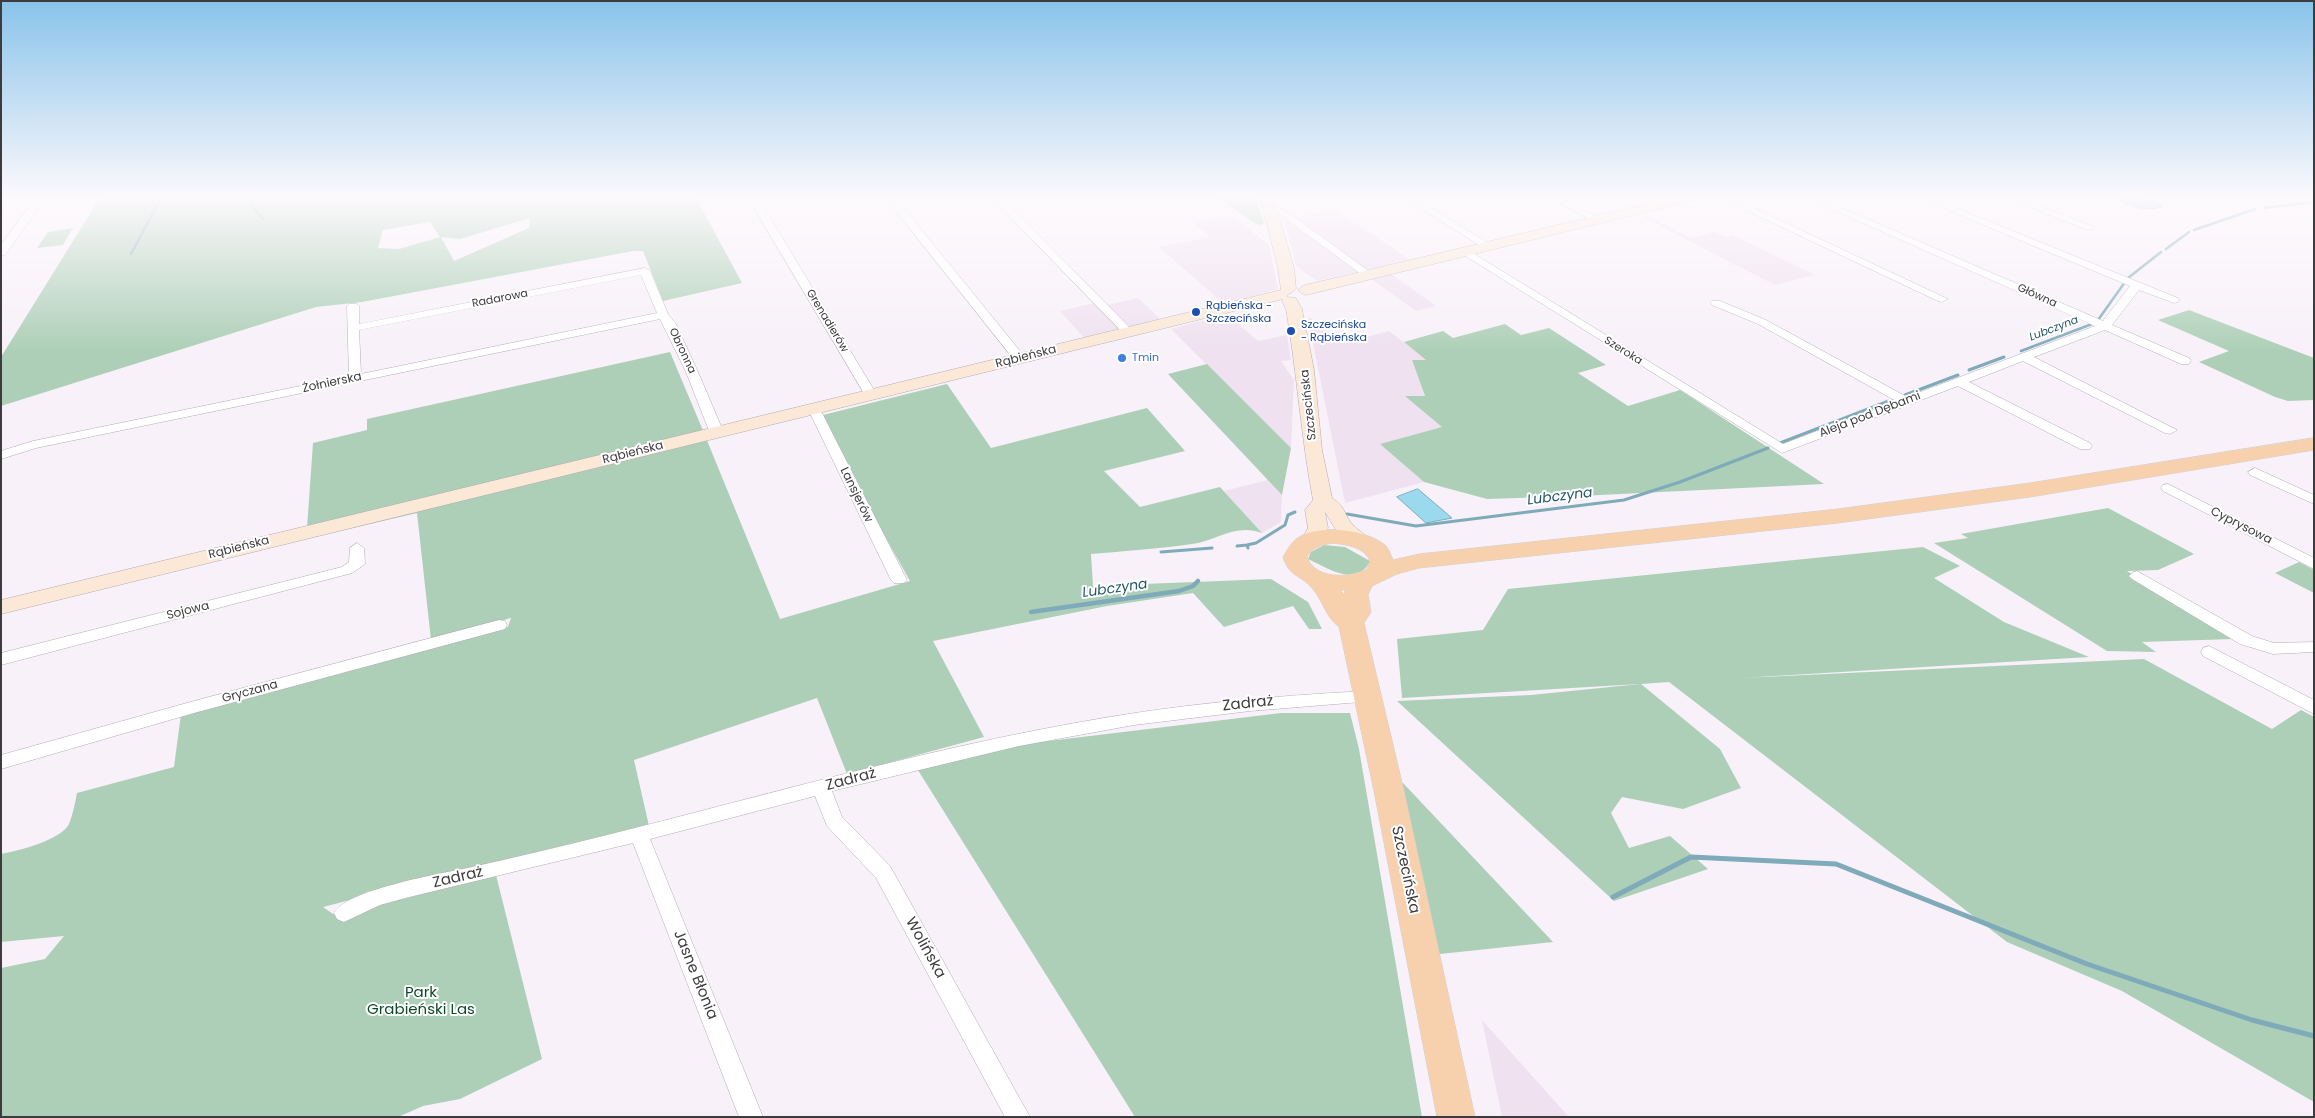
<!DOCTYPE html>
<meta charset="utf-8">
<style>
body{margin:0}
#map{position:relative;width:2315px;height:1118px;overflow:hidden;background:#f8f1f9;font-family:Poppins,sans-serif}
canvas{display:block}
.frame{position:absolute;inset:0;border:2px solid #3e3b3e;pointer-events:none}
</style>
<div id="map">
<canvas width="2315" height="1118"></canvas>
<div class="frame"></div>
</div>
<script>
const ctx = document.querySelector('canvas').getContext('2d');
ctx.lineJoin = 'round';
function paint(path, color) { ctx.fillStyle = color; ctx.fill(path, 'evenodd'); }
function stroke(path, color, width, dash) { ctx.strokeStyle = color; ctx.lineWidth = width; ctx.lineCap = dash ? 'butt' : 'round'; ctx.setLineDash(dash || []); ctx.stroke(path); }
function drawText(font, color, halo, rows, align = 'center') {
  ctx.font = font + ' Poppins,sans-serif'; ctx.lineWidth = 4; ctx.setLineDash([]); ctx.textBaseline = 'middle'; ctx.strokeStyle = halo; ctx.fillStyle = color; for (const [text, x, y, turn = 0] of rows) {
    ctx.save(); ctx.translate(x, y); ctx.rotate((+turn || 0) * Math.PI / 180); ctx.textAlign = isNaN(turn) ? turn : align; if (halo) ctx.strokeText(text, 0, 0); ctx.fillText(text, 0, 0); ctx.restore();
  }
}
const built = new Path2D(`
 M1334,209L1409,259L1365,270L1294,218Z
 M1232,215L1269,245L1278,289L1224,304L1159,247L1210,237L1193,222Z
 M1647,215L1690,238L1714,232L1726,237L1732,235L1815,275L1775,285L1642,217Z
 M1284,219H1288L1359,271L1317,281L1296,266Z
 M1391,274L1436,306L1416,311L1371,279Z
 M1138,298L1160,319L1129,327L1107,305Z
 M1095,303L1120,329L1084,338L1060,311Z
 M1227,314L1258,341L1287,335L1291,360L1281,361L1294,380L1291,448L1171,329Z
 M1308,318H1311L1342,343L1389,331L1427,360H1412L1425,397L1406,396L1443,427L1381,444L1424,482L1345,503Z
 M1268,480L1282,495L1281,522L1262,533L1224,491Z
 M1482,1020L1569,1117H1502Z`);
const green = new Path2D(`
 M101,196H695L742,283L663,301L643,251H633L362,302L316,307L1,406V357ZM530,218L529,228L454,261L441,237L460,239ZM430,222L440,237L399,249L378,248L383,230Z
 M1215,196H1255L1264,222L1262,225L1256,224Z
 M73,228L63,245L37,248L48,232Z
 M2189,310L2314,358V400L2288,401L2275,397L2199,362L2229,351L2158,320Z
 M1505,324L1521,335L1549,328L1606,365L1578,373L1628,406L1680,390L1824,484L1580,496L1487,499L1424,482L1380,444L1442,427L1405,396H1425L1412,360H1426L1404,342L1443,331L1453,338Z
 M670,352L704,433L307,528L313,443L367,430V419Z
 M1207,364L1291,448L1282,495L1168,374Z
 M947,384L991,448L1147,408L1185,451L1104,471L1140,507L1220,487L1262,533C1235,523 1217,541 1192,544C1158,549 1124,551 1091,554L1093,586L1271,579L1308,602L1322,629H1309L1293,606L1224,627L1193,593L1107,606L933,641L984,737L847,774L817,698L634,760L649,826L367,892L350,900L323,907L333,914L360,910L496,875L542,1059L460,1099L423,1106L398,1117H1V968L45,959L64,936L1,942V854C18,851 61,840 69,824C73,814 75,803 77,793L174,767L181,714L508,627L511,618L431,640L417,513L306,539V535L706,438L780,619L910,581L855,483L823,415Z
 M2108,508L2194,554L2158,570L2127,571L2233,639L2142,642L2156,652L2107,651L1934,543L1968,538L1961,534Z
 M1324,545L1345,547L1370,561C1357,589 1326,567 1308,559L1311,552Z
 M1923,547L1960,566L1934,578L2004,622L2089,657L1741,678L2144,659L2272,729L2301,710L2314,717V1102L2122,991L2007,942L1669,682L1641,684L1720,749L1741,788L1683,809L1622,797L1611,813L1629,848L1670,836L1708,869L1614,901L1397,701L1531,695L1640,684L1402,698L1397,639L1483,630L1508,589Z
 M2299,562L2314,570V593L2275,573Z
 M1281,713H1350L1359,749L1422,1117H1135L916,767L1007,746Z
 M1403,783L1553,942L1440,954L1432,947L1396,784Z`);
const water = new Path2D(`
 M2116,196C2136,196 2142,197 2160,203L2162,207C2146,211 2128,208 2116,196Z
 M1418,489L1452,518L1426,523L1397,497Z`);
const streamFar3 = new Path2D(`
 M244,196L263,219
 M2264,208L2314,202
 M2194,230L2255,209
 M2166,249L2189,232
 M131,254L162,196
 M2128,278L2161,252
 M2098,320L2125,282
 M2021,351L2092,324`);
const streamFar2 = new Path2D(`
 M1969,370L2004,357
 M1905,395L1958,375
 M1780,443L1894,399
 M1347,514L1416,526L1624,500L1680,482L1768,448
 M1237,546L1247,545
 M1248,548L1247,545L1256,543L1285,525L1288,515L1295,512
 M1161,552L1212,548`);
const streamFar1 = new Path2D(`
 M1031,612L1179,591L1193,586L1198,581`);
const stream = new Path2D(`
 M1613,897L1691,857L1836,864L2087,964L2252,1020L2314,1036`);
const street = new Path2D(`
 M37,196H47L5,255L1,256V245Z
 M747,196H757L877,395L875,398L871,399L865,395Z
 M884,196H894L1024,356L1026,359L1024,362H1016Z
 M990,196H1000L1133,331L1135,333L1133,335H1125Z
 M1401,196H1412L1493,246L1488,249L1484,248Z
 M1547,196H1559L1601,219L1599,221H1593Z
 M1645,196H1657L1670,203L1665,206Z
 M1716,196H1728L1948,299L1942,302L1938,301Z
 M1802,196H1814L2103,321L2130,286L1914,196H1926L2178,298L2180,300L2178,302L2174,303L2139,290L2112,325L2189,358L2191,361L2189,364H2181L2105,330L2034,357L2177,430L2170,434L2165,433L2023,361L1969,382L2090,443L2092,446L2090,449H2080L1958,386L1782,453L1459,252L1460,250H1468L1783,444L1896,401L1758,324L1712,305L1710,303L1712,301H1720L1766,320L1907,397L2095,326Z
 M2003,196H2016L2094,227L2093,229H2085Z
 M1270,206L1285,210L1374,275L1369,278L1365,277L1279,214L1267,211L1265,209Z
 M645,268L650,271L668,314L676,324L698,372L724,433L722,436L717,437L710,433L686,372L660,319L36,448L1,459V451L33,441L349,376L347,306L349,304H357L359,306V324ZM641,275L657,313L361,374L359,330Z
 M814,405L820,409L907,580L904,583H894L891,580L808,409Z
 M2255,468L2314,495V504L2250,475L2248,472Z
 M2168,484L2314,558V569L2163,491L2161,488L2163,485Z
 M357,543L364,548L365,564L352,573L1,665V653L342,567L349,562L350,548Z
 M2137,571L2252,636L2274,643L2314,642V652L2273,654L2240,644L2132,579L2129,576L2132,573Z
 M499,620L505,621L507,625L505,629L194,713L1,769V755L194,701Z
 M2209,646L2314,700V714L2203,656L2201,652L2203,648Z
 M1367,691L1373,693L1376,697L1373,701L1250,711L1134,725L1019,746L832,791L842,817L890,866L1030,1117H1005L876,878L827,826L815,796L650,839L763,1117H739L633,843L405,898L380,905L344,922L337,919L334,913C345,891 437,874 463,869C668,825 869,760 1075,723C1172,705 1269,696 1367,691Z`);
const secondary = new Path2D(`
 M1260,196H1273L1294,268L1296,289L1293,292L1288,294L1287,297L1296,298L1302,309L1314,370L1322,450L1332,498C1347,508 1343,514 1353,525C1358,530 1364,533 1368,539L1365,543C1343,549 1335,527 1325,512L1328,528L1318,544L1311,546L1304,544L1301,540L1308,528L1305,510L1313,500C1301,437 1297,373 1286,309L1282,301L1283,299L1,614V600L1281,290L1278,268Z
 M1680,196H1702L1700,199L1306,295L1301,293L1298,290L1301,287L1306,285Z`);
const primary = new Path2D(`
 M2314,438V450L2030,497L1838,523L1419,568L1397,574L1372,586L1368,595L1371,612L1364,623L1404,791L1475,1117H1437L1374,791L1339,627C1324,615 1324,602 1312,588C1301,575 1289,577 1283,557C1286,552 1290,545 1294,541C1313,522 1368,529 1386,546C1389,550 1391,555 1393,560L1419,554L1838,509L2030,483ZM1333,543C1348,545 1364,547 1370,561L1367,569C1350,578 1315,580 1307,557C1313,547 1321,545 1333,543ZM1341,590H1345L1344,595Z`);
const markers = [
 [1196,312,5,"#1a4fb4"],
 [1291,331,5,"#1a4fb4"],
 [1122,358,5,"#3f7fe0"]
];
const farStreetnames = [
 ["Główna",2037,296,24],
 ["Radarowa",500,299,-11],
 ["Grenadierów",827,321,59],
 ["Obronna",682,351,65],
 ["Szeroka",1623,351,32]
];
const farTransitnames = [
 ["Rąbieńska -",1206,306],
 ["Szczecińska",1206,319],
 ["Szczecińska",1301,325],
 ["- Rąbieńska",1301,338]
];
const farWaternames = [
 ["Lubczyna",2054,329,-21]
];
const farShopnames = [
 ["Tmin",1132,358]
];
const streetNames = [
 ["Rąbieńska",1026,357,-14],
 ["Żołnierska",332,383,-12],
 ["Szczecińska",1309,405,-96],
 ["Aleja pod Dębami",1870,415,-21],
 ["Rąbieńska",633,453,-14],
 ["Lansjerów",856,495,64],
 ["Cyprysowa",2241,526,27],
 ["Rąbieńska",239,548,-14],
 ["Sojowa",188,611,-14],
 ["Gryczana",250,692,-15]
];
const waterNames = [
 ["Lubczyna",1560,497,-7],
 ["Lubczyna",1115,589,-8]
];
const nearStreetnames = [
 ["Zadraż",1248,704,-6],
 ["Zadraż",851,780,-15],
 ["Szczecińska",1405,870,78],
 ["Zadraż",458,878,-13],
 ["Wolińska",925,948,61],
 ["Jasne Błonia",695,975,68]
];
const nearParknames = [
 ["Park",421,993],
 ["Grabieński Las",421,1010]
];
paint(built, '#efe1f0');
paint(green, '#adcfb7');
paint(water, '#9bdaee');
stroke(water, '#7faab9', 1);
stroke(streamFar3, '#7faab9', 2.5);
stroke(streamFar2, '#7faab9', 3);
stroke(streamFar1, '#7faab9', 4.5);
stroke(stream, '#7faab9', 5);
stroke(street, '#b2abb3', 1);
stroke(secondary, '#b2abb3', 1);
stroke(primary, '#d1d0d1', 1);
paint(street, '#fff');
paint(secondary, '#fbe8d6');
paint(primary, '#f7d0ad');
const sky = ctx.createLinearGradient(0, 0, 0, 352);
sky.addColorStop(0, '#89c3ea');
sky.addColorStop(0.56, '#fcf9fc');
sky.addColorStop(1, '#fcf9fc00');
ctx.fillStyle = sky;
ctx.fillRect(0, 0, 2315, 352);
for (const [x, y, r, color] of markers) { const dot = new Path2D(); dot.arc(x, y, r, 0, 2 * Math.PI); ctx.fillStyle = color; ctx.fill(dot); stroke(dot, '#fff', 2); }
drawText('11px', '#3e3b3e', '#fff', farStreetnames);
drawText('11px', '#164399', '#fff', farTransitnames, 'left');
drawText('italic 11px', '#245867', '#fff', farWaternames);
drawText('11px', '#366cbe', '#fff', farShopnames, 'left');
drawText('12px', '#3e3b3e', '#fff', streetNames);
drawText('italic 14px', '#245867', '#fff', waterNames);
drawText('15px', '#3e3b3e', '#fff', nearStreetnames);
drawText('15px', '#0f4929', '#fff', nearParknames);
</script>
